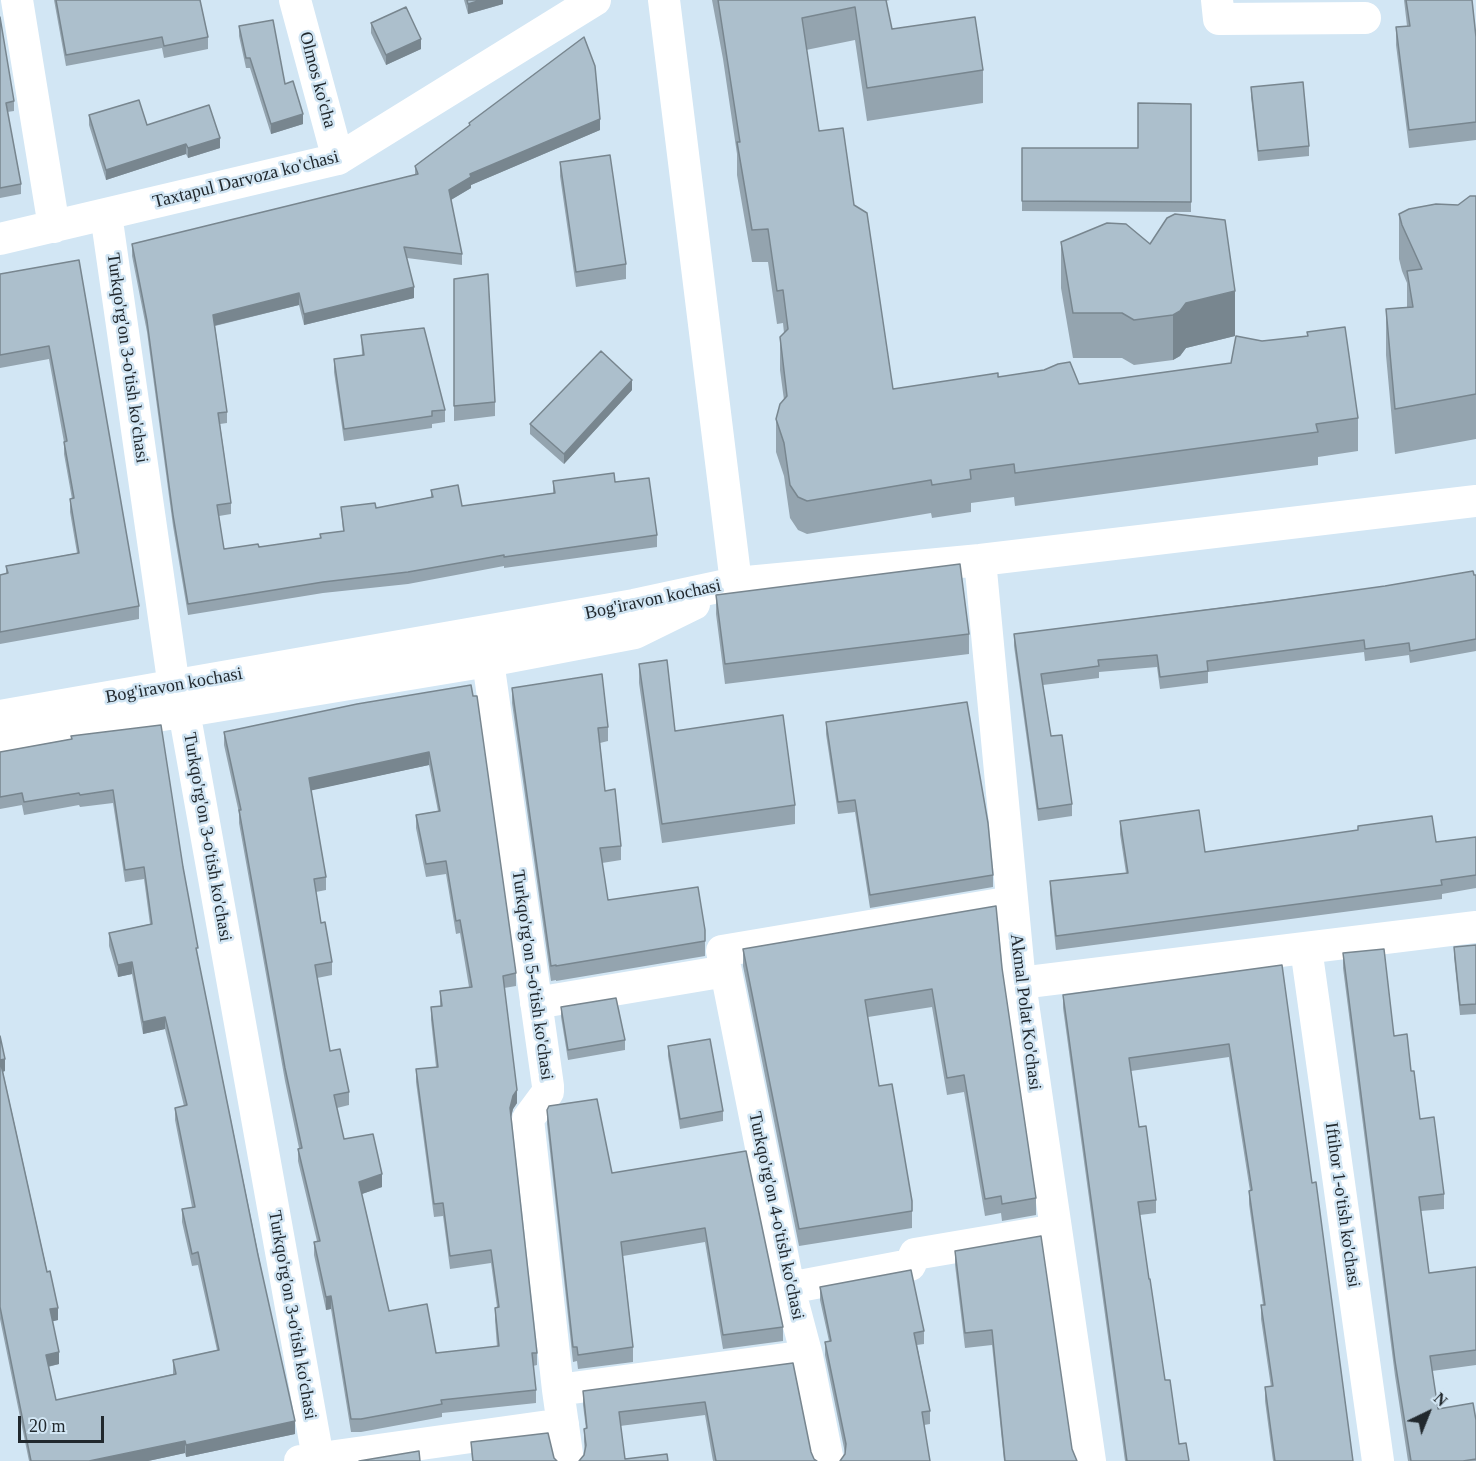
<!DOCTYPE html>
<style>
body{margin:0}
#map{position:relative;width:1476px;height:1461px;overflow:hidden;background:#d2e6f4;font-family:"Times New Roman",serif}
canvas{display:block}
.north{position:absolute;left:1398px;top:1383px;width:60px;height:60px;-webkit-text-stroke:4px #d2e6f4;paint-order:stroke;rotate:43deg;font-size:16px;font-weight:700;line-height:24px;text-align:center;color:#21282d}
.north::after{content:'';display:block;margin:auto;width:21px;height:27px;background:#21282d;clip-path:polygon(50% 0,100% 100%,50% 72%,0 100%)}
.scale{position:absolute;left:18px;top:1416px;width:86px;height:27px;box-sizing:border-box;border:3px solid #21282d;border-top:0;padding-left:8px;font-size:18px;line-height:21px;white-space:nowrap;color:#21282d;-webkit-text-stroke:4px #d2e6f4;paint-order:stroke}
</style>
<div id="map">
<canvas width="1476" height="1461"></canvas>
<div class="north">N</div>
<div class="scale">20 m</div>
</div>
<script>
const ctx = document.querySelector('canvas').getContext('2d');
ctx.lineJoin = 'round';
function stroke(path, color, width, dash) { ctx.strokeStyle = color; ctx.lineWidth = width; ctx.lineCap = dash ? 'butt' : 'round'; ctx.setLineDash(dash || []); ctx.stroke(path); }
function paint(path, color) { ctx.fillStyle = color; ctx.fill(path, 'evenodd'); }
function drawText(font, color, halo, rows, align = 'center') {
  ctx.font = font + ' "Times New Roman",serif'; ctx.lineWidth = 5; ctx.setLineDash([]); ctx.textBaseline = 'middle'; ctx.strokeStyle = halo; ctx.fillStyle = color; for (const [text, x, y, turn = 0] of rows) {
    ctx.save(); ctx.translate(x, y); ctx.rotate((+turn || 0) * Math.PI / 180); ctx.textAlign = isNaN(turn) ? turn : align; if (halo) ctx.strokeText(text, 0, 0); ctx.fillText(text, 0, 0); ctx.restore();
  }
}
const minor = new Path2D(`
 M17,0L54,227
 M295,0L338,159
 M664,0L736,583
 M1217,0L1219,19L1365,18
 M106,214L174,687L184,711L318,1458
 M0,239L338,159L595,0
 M980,560L1020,983L1090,1461
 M488,661L548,1086V1092L528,1119L558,1390L568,1461
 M0,716L634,605L736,583L980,560L1476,501
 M0,742L488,661L635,633L694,604
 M1306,948L1378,1461
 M1020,983L1476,927
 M536,1003L726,971
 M789,1288L910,1265L915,1254L1056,1230
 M558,1390L807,1356
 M300,1461L563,1424
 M828,1461L807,1356L789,1288L722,951L1012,902`);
const wall = new Path2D(`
 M54,0H200L208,37V49L164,58L162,48L66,66Z
 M464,0H503V4L468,14Z
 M712,0H890L886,1L892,29L983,70V103L867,121L855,40L806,50L819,131L854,205L893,389L998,377L1079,384L1231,363L1262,341L1307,336V332L1358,418V451L1318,457V465L1015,506L1014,497L971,503V512L932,518L931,513L807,534L798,530L790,518L784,476L776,452V419L784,400L780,370V337L784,333L783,323L777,324L768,262H752L737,175V154L723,59Z
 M1404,0H1472L1476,37V140L1409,148L1396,45V27L1407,26Z
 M0,17L14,101V111L7,112L21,184V194L0,198Z
 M371,23L421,49L386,65L371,33Z
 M239,26L285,84L303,124L271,134L250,68H246L239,36Z
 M1251,87L1309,146V156L1258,161L1251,97Z
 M1191,104V212L1022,211V148H1138Z
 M89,115L147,125L220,148L188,158L186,154L106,180L89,125Z
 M469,123L600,130L471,185V188L451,200L462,254V265L407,258L414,298L304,325L299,305L215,326L227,412V423L220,424L231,503V514L219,516L224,549L259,547L320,538V534L343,531L341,507L376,508L431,497V490L462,506L553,493V481L615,482L657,535V547L504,568V566L408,584L323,593L188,615L173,526L147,332L132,256V244L415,175V166L469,126Z
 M560,162L626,264V279L576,287L560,176Z
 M1476,196V439L1395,454L1386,355V309L1407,307V283L1402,271L1399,259V214L1458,205Z
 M1061,242L1235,336L1186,348L1180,356L1173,360L1134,365L1122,358H1073L1061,288Z
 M79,260L139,606V619L0,644V575L6,574V566L77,553L70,512V499H72L64,454V442L49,359L0,368V274Z
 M454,279L495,402V416L454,421Z
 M361,335L445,410V422L432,424V428L344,441L334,372V359L362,355Z
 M632,390L564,464L530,434V424Z
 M1474,575H1476V651L1410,663L1409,655L1365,661L1364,652L1208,672V683L1160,689L1157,667L1099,672V678L1043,685L1051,736L1072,804V816L1038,821L1014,646V634Z
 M716,595L969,634V654L725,684L716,614Z
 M639,664L675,731L795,805V824L662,843L639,683Z
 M471,685L516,973V986L504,988L517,1103L513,1109L511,1117L537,1353V1365L533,1366L536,1390V1403L442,1413V1417L361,1432H351L331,1309L326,1310L314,1255V1242L317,1241L298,1161V1149L299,1148L285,1081L239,823V813L224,745V732ZM429,765L438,811L416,815V828L426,877L446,874L456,934L460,933L469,987L440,991V1006L431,1007V1020L436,1067L416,1069V1082L434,1217L443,1216L450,1269L491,1263L497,1307L495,1308V1320L497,1347L436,1353L389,1311L362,1194L382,1187L344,1139L337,1108L349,1105V1092L330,1051L317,978L332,975V962L321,923L316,892L326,890V877L311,790Z
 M512,688L608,727V741L600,743L605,791L621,846V860L602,863L608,900L705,930V956L556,981V980L551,981L512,703Z
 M826,722L993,875V887L870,908L855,812L838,814L826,734Z
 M71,739L183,867L198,958L295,1434L186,1457L185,1453L148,1461H29L0,1319V1036L5,1071L3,1072L58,1320L52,1321L59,1364L48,1367L56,1400L173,1374V1360L217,1350L198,1265L192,1266L182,1222V1209L192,1207L175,1120V1108L184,1106L165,1029L143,1034L132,974L118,977L109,946V933L150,924L144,879L125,882L113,803L80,807L79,805L24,815L22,805L0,809V752Z
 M1120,821L1205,852L1436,842L1476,837V888L1442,894V899L1056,950L1050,894V881L1126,873L1120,834Z
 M1476,945V1014L1460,1015L1454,957V947Z
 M743,949L1002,968L1036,1198V1215L1002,1221L1001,1213L985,1216L964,1092L947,1095L932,1007L868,1017L879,1086L912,1201V1228L799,1246L743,966Z
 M1343,953L1394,1036L1411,1071L1420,1119L1444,1194V1209L1421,1211L1429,1273L1476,1267V1365L1432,1371L1438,1409L1476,1420V1461H1408L1395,1376L1343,968Z
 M1282,965L1312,1183L1353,1461H1273L1265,1401V1387H1271L1261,1319V1305H1263L1249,1204V1191H1250L1229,1057L1131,1071L1139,1127L1156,1200V1213L1140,1215L1149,1279L1165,1380L1179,1444L1189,1461H1125L1063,1008V995Z
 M561,1007L625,1040V1050L568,1060L561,1017Z
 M668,1046L723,1111V1121L680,1129L668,1056Z
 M547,1110L612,1173L746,1151L783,1327V1341L723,1349L705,1242L623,1256L633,1347V1362L578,1369L577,1361L573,1362L547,1124Z
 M955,1251L1072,1449L1077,1461H1004L992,1345L965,1348L955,1265Z
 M820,1287L924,1331V1344L917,1345L930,1411V1424L924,1425L845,1453L825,1355V1342L829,1341L820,1300Z
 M793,1363L811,1452L814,1459L817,1461H713L705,1415L620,1426L625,1459L579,1461L584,1455L585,1452L584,1442V1429H586L583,1405V1391Z
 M471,1442L554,1458L557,1461H472Z`);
const shadedWall = new Path2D(`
 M481,0H503V4L468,14V4Z
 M421,39V49L386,65V55Z
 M303,114V124L271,134V124Z
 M600,119V130L471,185V188L449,201V190L470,174Z
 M220,138V148L188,158V148Z
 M186,144V154L106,180V170Z
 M414,287V298L304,325V314Z
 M1235,291V336L1186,348L1180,356L1173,360V315L1186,303Z
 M299,293V305L213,326V315Z
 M632,380V390L564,464V454Z
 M429,752V765L309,791V778Z
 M132,962V974L118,977V965Z
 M165,1017V1029L143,1034V1022Z
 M5,1059V1071L0,1072V1060Z
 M517,1090V1103L513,1109L510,1121V1108L513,1096Z
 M382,1174V1187L359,1195V1182Z
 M331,1296V1309L326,1310V1297Z
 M58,1308V1320L50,1322V1309Z
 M59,1352V1364L46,1367V1355Z
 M295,1421V1434L186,1457V1445Z
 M185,1441V1453L148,1461H89Z`);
const building = new Path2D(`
 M56,0H200L208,37L164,46L162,37L66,55Z
 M467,0H481L468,4Z
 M718,0H886L892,29L975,17L983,70L867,88L855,7L802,18L819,131L843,128L854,205L867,213L893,389L998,373V377L1044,370L1058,364L1070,362L1079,384L1231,363L1236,336L1262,341L1308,336L1307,332L1345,327L1358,418L1316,424L1318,432L1015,473L1014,464L970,470L971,479L932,485L931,480L807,501L798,497L790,485L784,443L776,419L780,404L787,396L780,337L788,329L783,290L777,291L768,229L752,230L737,142H740Z
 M1406,0H1472L1476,37V122L1409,130L1396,27L1410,26Z
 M406,7L421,39L386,55L371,23Z
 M0,17L14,101L6,103L21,184L0,188Z
 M273,20L285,84L293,81L303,114L271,124L250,58H246L239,26Z
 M584,37L595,66L600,119L470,174L471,177L449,190L462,254L404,247L414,287L304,314L299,293L213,315L227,412L218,413L231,503L217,505L224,549L258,544L259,547L321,538L320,534L344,531L341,507L375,503L376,508L433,497L431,490L458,485L462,506L555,493L553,481L614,473L615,482L649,478L657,535L504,557V555L408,572L323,582L188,604L173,515L147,321L132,244L418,174L415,166L470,125L469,123Z
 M1303,82L1309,146L1258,151L1251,87Z
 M139,100L147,125L209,105L220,138L188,148L186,144L106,170L89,115Z
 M1138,103L1191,104V202L1022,201V148H1138Z
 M610,155L626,264L576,272L560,162Z
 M1470,196H1476V394L1395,409L1386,309L1413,307L1407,271L1422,269L1402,225L1399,214L1409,209L1436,204L1458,205Z
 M1175,214L1225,220L1235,291L1186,303L1180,311L1173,315L1134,320L1122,313H1073L1061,242L1107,223L1126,224L1150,244L1167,218Z
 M79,260L139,606L0,632V575L8,573L6,566L79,553L70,499L74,498L64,442L67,441L49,346L0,355V274Z
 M488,274L495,402L454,406V279Z
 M424,328L445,410L432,411V416L344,429L334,359L364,355L361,335Z
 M601,351L632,380L564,454L530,424Z
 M960,564L969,634L725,664L716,595Z
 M1473,571L1474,575H1476V639L1410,651L1409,643L1365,649L1364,640L1207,661L1208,671L1160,677L1157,655L1098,660L1099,666L1041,674L1051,736L1062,735L1072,804L1038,809L1014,634L1269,602L1385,586Z
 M667,660L675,731L783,715L795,805L662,824L639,664Z
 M602,674L608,727L598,728L605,791L615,789L621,846L600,848L608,900L698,887L705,930V941L556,966V965L551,966L512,688Z
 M471,685L473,696H477L516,973L503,976L517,1090L513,1096L510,1108L537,1353H532L536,1390L441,1400L442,1404L361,1419H351L331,1296L326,1297L314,1242L320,1241L298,1149L302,1148L285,1068L239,810H241L224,732L357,704ZM429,752L440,811L416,815L426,864L446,861L456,921L460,920L472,987L440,991L442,1006L431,1007L438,1067L416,1069L434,1204L443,1203L450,1256L491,1250L499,1307L495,1308L499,1346L436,1353L427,1304L389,1311L359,1182L382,1174L373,1134L344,1139L334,1095L349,1092L340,1049L330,1051L315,965L332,962L325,922L321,923L314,879L326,877L309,778Z
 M967,702L988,823L993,875L870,895L855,800L838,802L826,722Z
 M161,725L183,867L198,948H196L258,1255L295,1421L186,1445L185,1441L89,1461H31L0,1307V1036L5,1059L0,1060L47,1272L50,1271L58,1308L50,1309L59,1352L46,1355L56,1400L176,1374L173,1360L219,1350L198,1252L192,1254L182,1209L195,1207L175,1108L187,1105L165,1017L143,1022L132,962L118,965L109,933L152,924L144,867L125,870L113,790L80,795L79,793L24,802L22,793L0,797V752L72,739L71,736Z
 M1199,810L1205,852L1358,830V826L1432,816L1436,842L1476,837V875L1441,880L1442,885L1056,936L1050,881L1128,873L1120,821Z
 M996,906L1002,968L1036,1198L1002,1204L1001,1196L985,1199L964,1075L947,1078L932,989L865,1000L879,1086L892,1084L912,1201V1211L799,1229L743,949Z
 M1476,945V1004L1460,1005L1454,947Z
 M1384,949L1394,1036L1407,1034L1411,1071H1414L1420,1119L1434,1117L1444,1194L1419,1197L1429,1273L1476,1267V1350L1430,1356L1438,1409L1473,1403L1476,1420V1459L1463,1461H1411L1395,1361L1343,953Z
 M1282,965L1312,1183L1316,1182L1353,1461H1275L1265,1387L1273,1386L1261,1305H1265L1249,1191L1252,1190L1229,1044L1129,1058L1139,1127L1146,1126L1156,1200L1138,1202L1149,1279H1150L1165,1380H1170L1179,1444L1186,1443L1189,1461H1127L1063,995Z
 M616,998L625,1040L568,1050L561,1007Z
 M710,1039L723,1111L680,1119L668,1046Z
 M597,1099L612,1173L746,1151L783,1327L723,1335L705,1228L621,1242L633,1347L578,1355L577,1347H573L547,1110L549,1106Z
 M1041,1236L1072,1449L1077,1461H1005L992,1330L965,1333L955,1251Z
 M911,1270L924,1331L914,1333L930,1411L922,1412L930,1461H840L845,1454L846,1444L825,1342L831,1341L820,1287Z
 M793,1363L811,1452L814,1459L817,1461H716L705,1402L619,1412L625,1459L667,1454L668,1461H579L584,1455L586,1445L584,1429L587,1428L583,1391Z
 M548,1433L554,1458L557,1461H473L471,1442Z
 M419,1451L420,1461H359Z`);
const streetNames = [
 ["Olmos ko'cha",317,80,75],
 ["Taxtapul Darvoza ko'chasi",246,180,-14],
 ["Turkqo'rg'on 3-o'tish ko'chasi",127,358,82],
 ["Bog'iravon kochasi",653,600,-12],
 ["Bog'iravon kochasi",174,686,-10],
 ["Turkqo'rg'on 3-o'tish ko'chasi",207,837,80],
 ["Turkqo'rg'on 5-o'tish ko'chasi",532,975,82],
 ["Akmal Polat Ko'chasi",1025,1012,83],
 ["Iftihor 1-o'tish ko'chasi",1342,1205,82],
 ["Turkqo'rg'on 4-o'tish ko'chasi",776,1216,78],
 ["Turkqo'rg'on 3-o'tish ko'chasi",292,1315,80]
];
stroke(minor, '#fff', 32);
paint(wall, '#94a4af');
paint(shadedWall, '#78868f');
paint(building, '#acbfcc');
stroke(building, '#78868f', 1.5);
drawText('18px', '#21282d', '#d2e6f4', streetNames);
</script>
